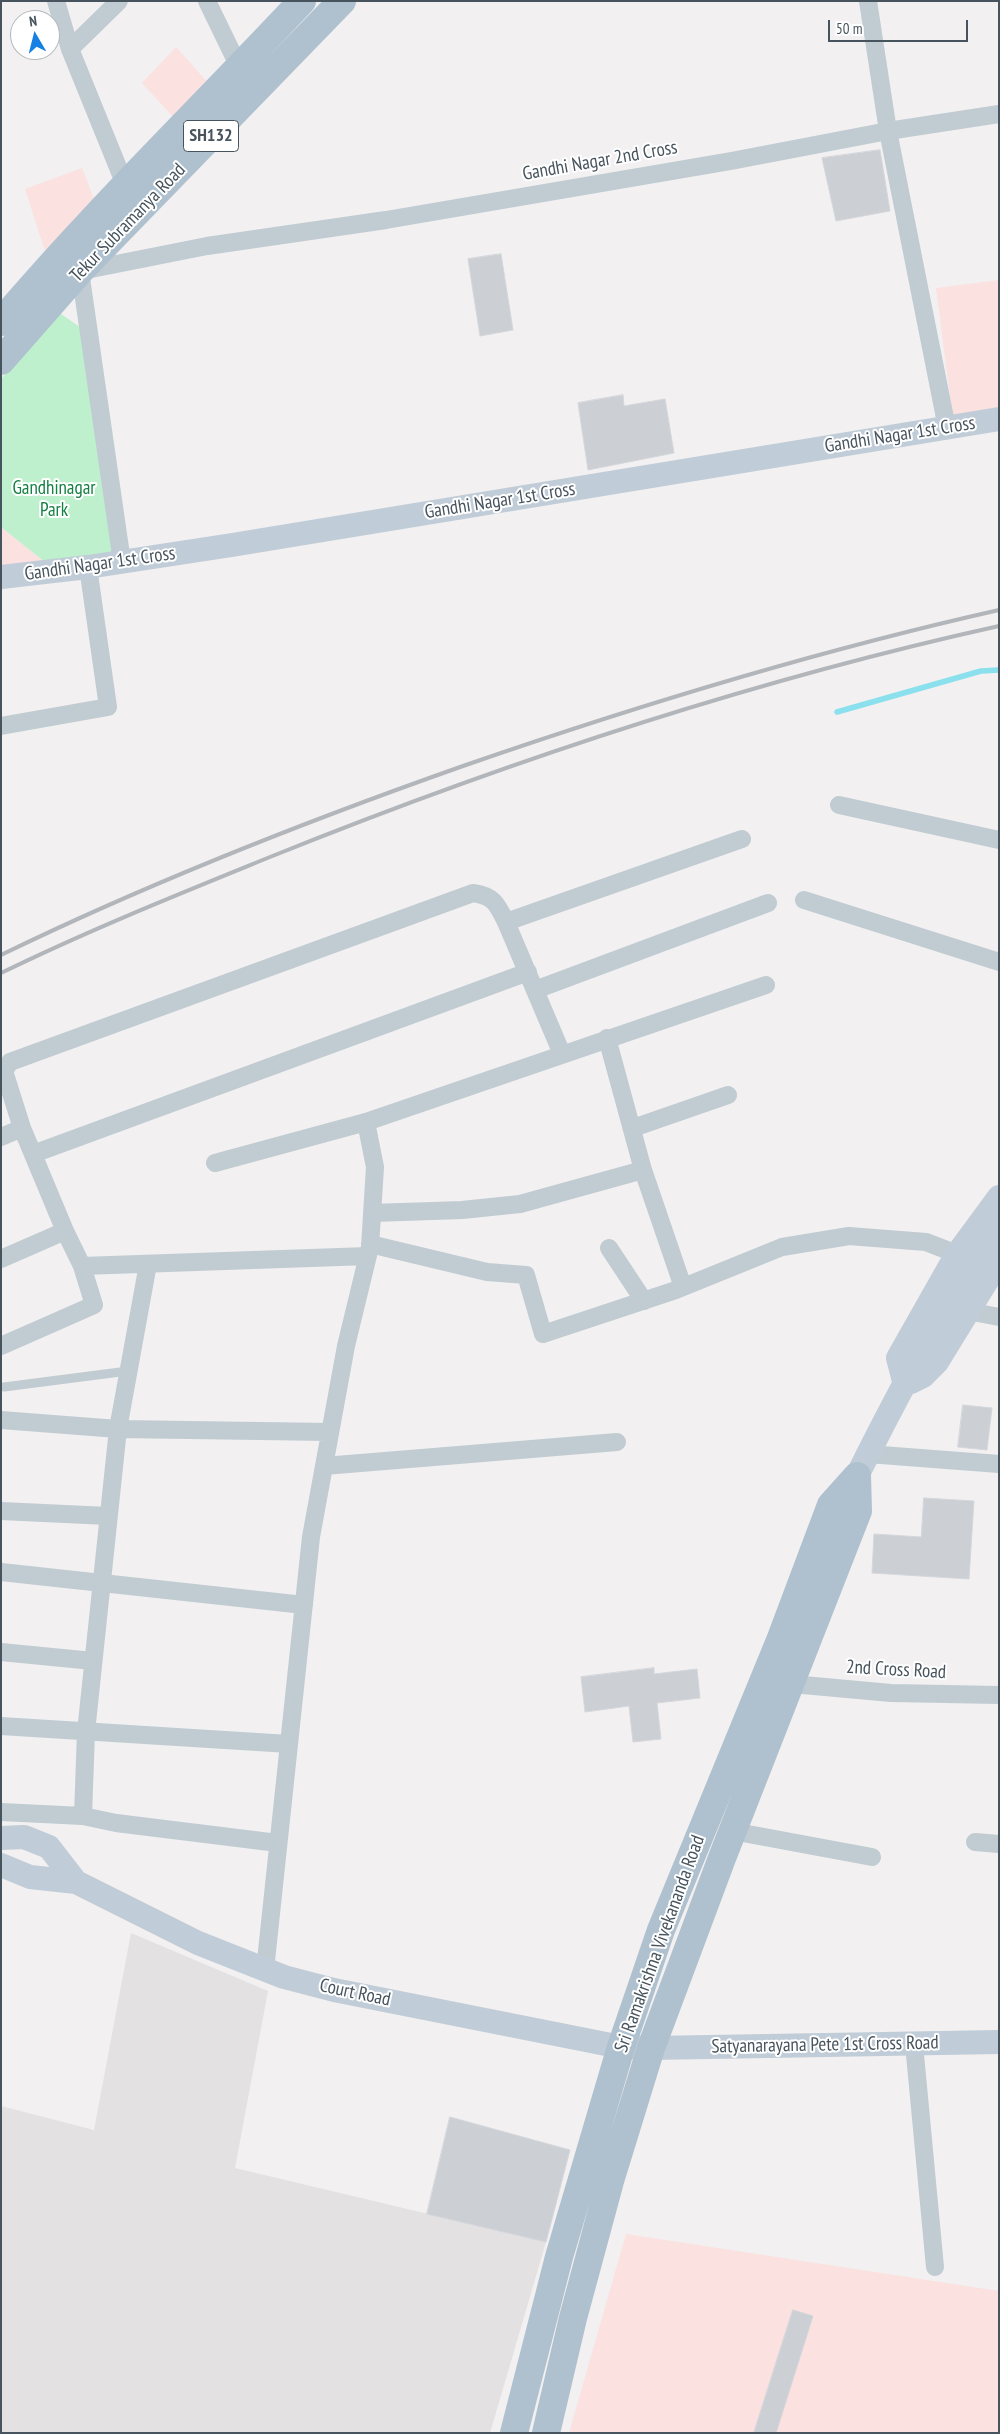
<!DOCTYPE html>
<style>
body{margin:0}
#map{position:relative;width:1000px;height:2434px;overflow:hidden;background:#f2f0f0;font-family:"PT Sans Narrow",sans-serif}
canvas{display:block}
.frame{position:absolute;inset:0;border:2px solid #47545d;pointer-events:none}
.north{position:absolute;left:10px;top:10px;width:50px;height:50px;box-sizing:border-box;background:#fff;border:1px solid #b5bbbe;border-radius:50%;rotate:352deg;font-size:14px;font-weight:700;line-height:20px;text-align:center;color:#47545d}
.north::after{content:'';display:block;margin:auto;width:18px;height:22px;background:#1780e5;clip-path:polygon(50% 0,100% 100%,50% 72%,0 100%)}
.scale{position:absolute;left:828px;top:20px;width:140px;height:22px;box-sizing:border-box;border:2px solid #47545d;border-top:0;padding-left:6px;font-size:15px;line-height:18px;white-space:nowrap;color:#47545d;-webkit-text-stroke:4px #fff;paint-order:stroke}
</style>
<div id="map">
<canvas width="1000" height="2434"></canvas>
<div class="frame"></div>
<div class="north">N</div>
<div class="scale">50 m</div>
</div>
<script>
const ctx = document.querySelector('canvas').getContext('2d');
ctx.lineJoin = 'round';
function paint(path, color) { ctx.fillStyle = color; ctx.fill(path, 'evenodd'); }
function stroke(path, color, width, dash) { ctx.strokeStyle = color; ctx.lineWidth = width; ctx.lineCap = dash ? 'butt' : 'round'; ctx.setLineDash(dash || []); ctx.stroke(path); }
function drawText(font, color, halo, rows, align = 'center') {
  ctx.font = font + ' "PT Sans Narrow",sans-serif'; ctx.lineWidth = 4; ctx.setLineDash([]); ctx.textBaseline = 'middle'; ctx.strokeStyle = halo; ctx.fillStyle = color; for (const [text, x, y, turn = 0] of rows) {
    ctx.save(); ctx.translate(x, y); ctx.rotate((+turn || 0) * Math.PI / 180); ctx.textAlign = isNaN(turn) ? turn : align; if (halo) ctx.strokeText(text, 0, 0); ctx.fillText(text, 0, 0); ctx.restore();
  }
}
const education = new Path2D(`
 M131,1933L268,1991L235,2168L546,2242L490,2433H1V2106L94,2130Z`);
const medical = new Path2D(`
 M176,47L211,86L175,119L142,83Z
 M82,168L97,207L46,254L25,189Z
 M999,280V412L953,419L936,288Z
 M1,527L51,567L1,572Z
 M626,2234L999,2291V2433H569Z`);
const green = new Path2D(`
 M58,312L80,327L116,559L51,567L1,527V379Z`);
const stream = new Path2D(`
 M837,712L981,671L999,670`);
const building = new Path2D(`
 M880,150L890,211L836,221L822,158Z
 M501,254L513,330L480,336L468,259Z
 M623,395L624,406L665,399L674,453L588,470L578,403Z
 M963,1405L992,1408L987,1450L958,1447Z
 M924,1498L974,1501L969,1579L872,1573L874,1534L921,1537Z
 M654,1668V1674L697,1669L700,1698L657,1703L661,1739L633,1742L629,1706L585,1712L581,1677Z
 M450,2117L570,2150L546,2242L427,2214Z
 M793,2310L813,2316L776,2433H754Z`);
const lane = new Path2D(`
 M4,1387L128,1371`);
const street = new Path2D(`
 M56,1L70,49L128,192
 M207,1L239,67
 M868,1L888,131L947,428
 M70,49L119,1
 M80,271L122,562
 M81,271L207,246L386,220L731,161L888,131L999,114
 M1,726L108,707L88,567
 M839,805L999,840
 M804,900L999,962
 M506,922L742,839
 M535,990L768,903
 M607,1038L643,1170L683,1287
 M633,1128L728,1095
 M1,1137L22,1128
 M33,1154L528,972
 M215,1163L366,1122L766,985
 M372,1213L462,1210L520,1204L643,1170
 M370,1244L487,1272L526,1275L543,1334L676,1290L782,1247L849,1236L926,1242L957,1254
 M609,1248L644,1301
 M368,1256L82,1266L65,1231L22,1128L4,1071L10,1062L473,893C494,896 497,904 506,922L562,1054
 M1,1259L65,1231
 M967,1311L999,1317
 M1,1346L94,1305L82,1266
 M1,1420L118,1429L330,1432
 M868,1454L999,1464
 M324,1466L617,1442
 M1,1511L108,1516
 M1,1572L304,1605
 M1,1652L93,1661
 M792,1684L891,1693L999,1695
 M1,1726L289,1744
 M1,1812L83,1816L116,1823L278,1843
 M83,1816L86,1732L118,1429L148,1264
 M732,1831L872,1857
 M975,1842L999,1844
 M265,1970L311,1537L346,1346L370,1247L375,1167L366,1122
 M914,2044L935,2267`);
const secondary = new Path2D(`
 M1,577L88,567L232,545L999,419
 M911,1382L923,1376L937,1362L999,1261
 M905,1385L898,1358L957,1254L999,1197
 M857,1476C899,1392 944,1306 999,1230
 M1,1838L24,1837L49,1847L76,1882
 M1,1865L30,1877L76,1882L198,1943L284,1977L334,1990L621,2047L651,2048L999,2042`);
const primary = new Path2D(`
 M1,322C96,210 202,108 302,1
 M1,361L80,271L342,1
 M514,2433L559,2257L621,2047L661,1930L781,1638L831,1505L857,1476
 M546,2433L573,2318L610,2181L651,2048L722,1858L858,1511L857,1476`);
const rail = new Path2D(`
 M1,955C151,882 307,821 463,766C639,705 817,651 999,610
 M1,973C89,930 179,894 270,857C506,762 750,681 999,626`);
const shields = [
 [211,136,55]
];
const shieldNames = [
 ["SH132",211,136]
];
const streetNames = [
 ["Gandhi Nagar 2nd Cross",600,161,-10],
 ["Tekur Subramanya Road",128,223,-46],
 ["Gandhi Nagar 1st Cross",900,435,-9],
 ["Gandhi Nagar 1st Cross",500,501,-9],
 ["Gandhi Nagar 1st Cross",100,564,-8],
 ["2nd Cross Road",896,1670,3],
 ["Sri Ramakrishna Vivekananda Road",660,1944,-70],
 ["Court Road",355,1993,12],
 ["Satyanarayana Pete 1st Cross Road",825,2045,-1]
];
const parkNames = [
 ["Gandhinagar",54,489],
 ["Park",54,511]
];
paint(education, '#e3e1e2');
paint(medical, '#fbe1e0');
paint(green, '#bef0ce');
stroke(stream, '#8ae0ed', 5.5);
paint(building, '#cccfd4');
stroke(building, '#d3d6db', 1);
stroke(lane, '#c0cbd2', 9);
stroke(street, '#c0cbd2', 18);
stroke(secondary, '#c0ccd7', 24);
stroke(primary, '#afc1cf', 28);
stroke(rail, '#b2b5ba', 4);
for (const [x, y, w] of shields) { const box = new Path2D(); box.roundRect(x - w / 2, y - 15.5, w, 31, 4); ctx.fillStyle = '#fff'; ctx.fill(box); stroke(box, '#47545d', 1); }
drawText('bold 18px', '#47545d', null, shieldNames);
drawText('19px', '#47545d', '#fff', streetNames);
drawText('19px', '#168044', '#fff', parkNames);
</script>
